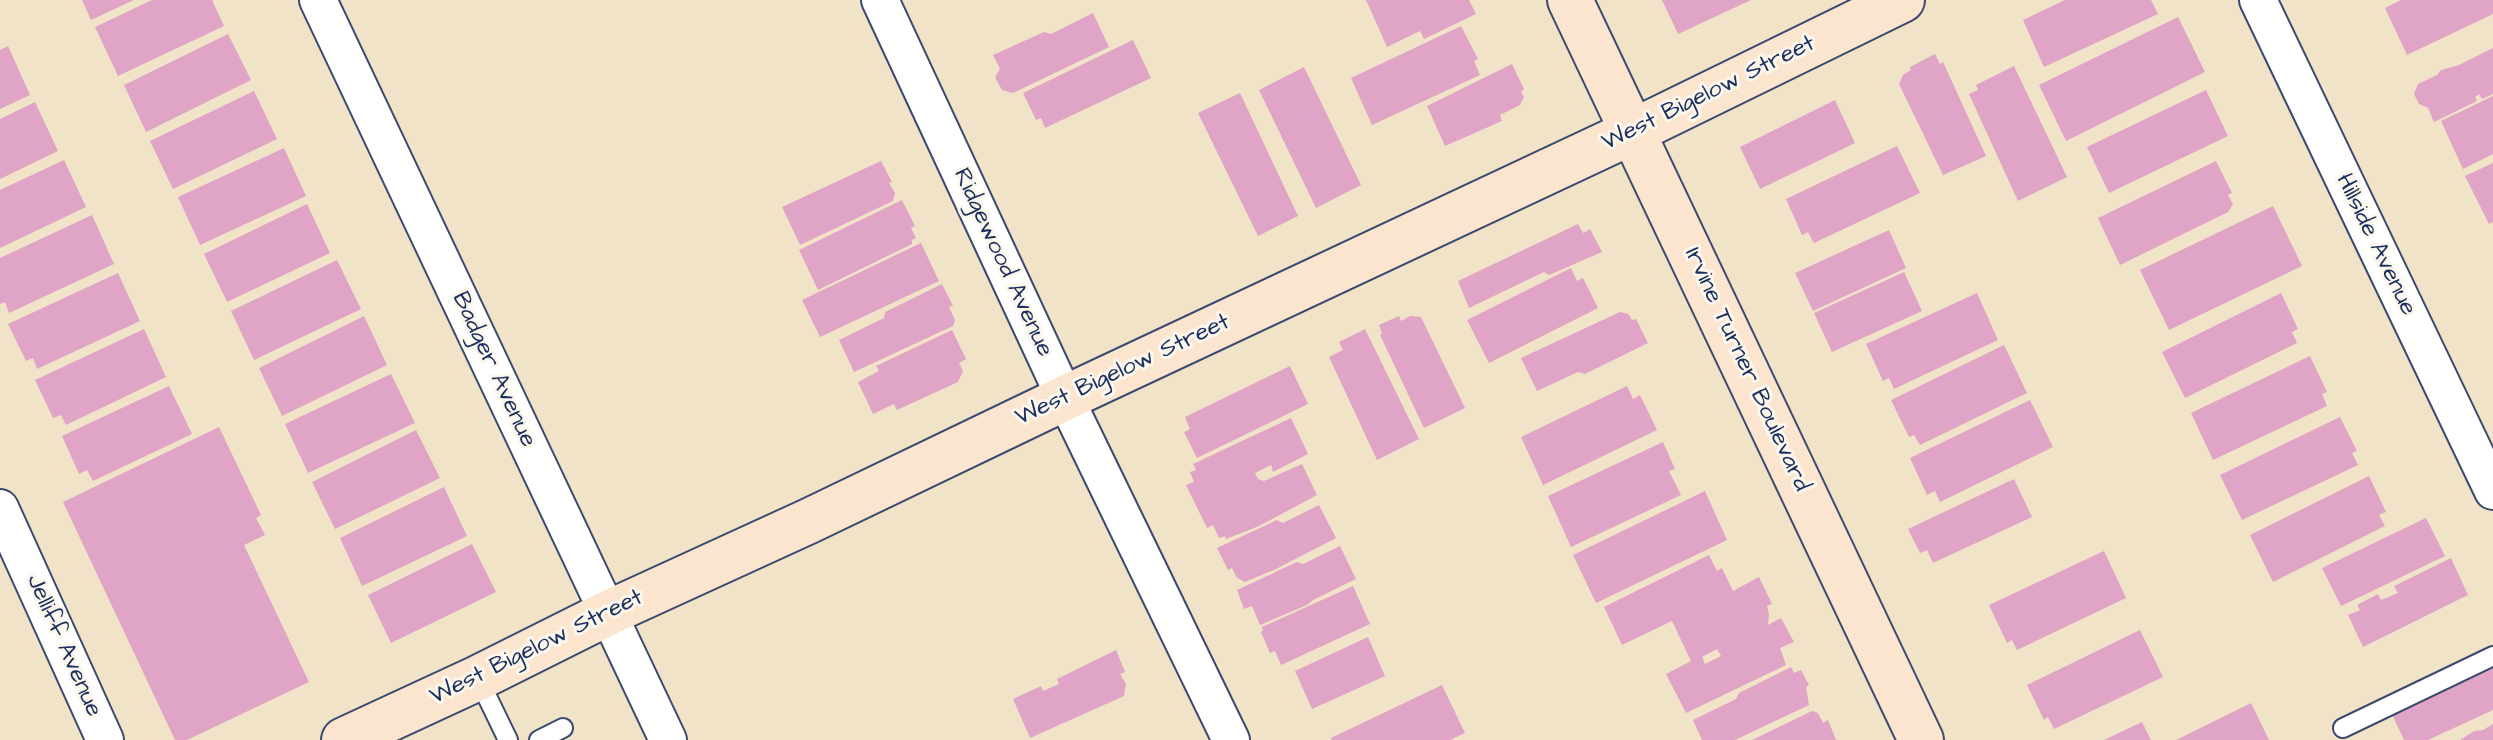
<!DOCTYPE html>
<style>
body{margin:0}
canvas{display:block;background:#f1e3c7}
</style>
<canvas width="2493" height="740"></canvas>
<script>
const ctx = document.querySelector('canvas').getContext('2d');
ctx.lineJoin = 'round';
function paint(path, color) { ctx.fillStyle = color; ctx.fill(path, 'evenodd'); }
function stroke(path, color, width, dash) { ctx.strokeStyle = color; ctx.lineWidth = width; ctx.lineCap = dash ? 'butt' : 'round'; ctx.setLineDash(dash || []); ctx.stroke(path); }
function drawText(font, color, halo, rows, align = 'center') {
  ctx.font = font + ' "Architects Daughter",sans-serif'; ctx.lineWidth = 6; ctx.setLineDash([]); ctx.textBaseline = 'middle'; ctx.strokeStyle = halo; ctx.fillStyle = color; for (const [text, x, y, turn = 0] of rows) {
    ctx.save(); ctx.translate(x, y); ctx.rotate((+turn || 0) * Math.PI / 180); ctx.textAlign = isNaN(turn) ? turn : align; if (halo) ctx.strokeText(text, 0, 0); ctx.fillText(text, 0, 0); ctx.restore();
  }
}
const building = new Path2D(`
 M82,0H134L91,20Z
 M152,0H212L224,26L118,76L95,27Z
 M1366,0H1469L1476,14L1424,39L1420,31L1387,47Z
 M1662,0H1751L1678,34Z
 M2065,0H2151L2158,14L2044,67L2023,20Z
 M2401,0H2493V14L2407,55L2385,8Z
 M1093,13L1109,47L1013,93L1002,90L995,77L1000,69L993,55L1044,32L1051,34Z
 M2178,17L2205,72L2066,141L2039,85Z
 M1461,26L1478,59L1474,61L1480,75L1372,125L1351,78Z
 M228,34L251,80L146,132L124,85Z
 M1133,40L1151,78L1045,128L1041,118L1036,120L1023,93Z
 M8,46L30,95L0,109V50Z
 M2493,48V94L2482,99L2479,94L2475,97L2477,101L2434,122L2428,108L2419,104L2414,94L2418,84L2437,75L2441,70L2459,65Z
 M1935,54L1940,64L1943,62L1986,156L1943,175L1899,84L1903,75L1911,70L1910,67Z
 M1512,64L1524,89L1521,92L1524,97L1520,105L1500,115L1502,121L1445,146L1427,106Z
 M2014,66L2067,177L2018,201L1969,94L1978,90L1976,85Z
 M1304,67L1361,185L1316,208L1259,90Z
 M2206,90L2228,136L2109,193L2087,147Z
 M254,91L277,139L173,189L150,141Z
 M1240,93L1298,216L1258,236L1198,113Z
 M2493,96V154L2463,169L2441,121Z
 M1835,100L1855,143L1760,189L1740,147Z
 M35,102L58,151L0,179V119Z
 M1897,146L1920,193L1814,243L1808,232L1802,235L1786,199Z
 M284,148L306,196L200,245L178,197Z
 M64,160L86,207L0,248V190Z
 M881,161L892,182L889,183L895,193L893,201L800,245L782,207Z
 M2216,161L2232,193L2228,195L2233,204L2228,212L2120,265L2098,218Z
 M2493,163V222L2489,224L2465,176Z
 M902,200L915,226L911,228L916,238L912,240V244L818,290L799,250Z
 M307,204L330,253L227,302L204,254Z
 M2273,206L2302,266L2169,330L2140,270Z
 M92,215L114,264L9,313L5,302L0,304V258Z
 M1578,224L1583,233L1590,229L1602,252L1549,275L1544,272L1469,308L1458,281Z
 M1889,230L1906,268L1813,311L1795,273Z
 M921,243L939,281L820,337L802,300Z
 M337,260L361,309L254,360L231,311Z
 M1571,268L1577,281L1583,278L1598,308L1489,363L1467,320Z
 M1904,272L1922,311L1832,352L1814,313Z
 M118,273L140,321L37,369L33,358L26,361L8,324Z
 M942,284L953,306L949,307L955,320L953,326L854,372L839,340L884,318L885,312Z
 M1977,293L1998,340L1894,389L1889,378L1883,381L1866,344Z
 M2281,293L2298,329L2292,332L2297,343L2185,398L2162,352Z
 M1620,312L1628,314L1632,320L1636,319L1648,343L1585,374L1578,372L1537,391L1521,358Z
 M364,316L387,365L282,416L259,368Z
 M1399,316L1401,321L1410,316L1421,317L1465,408L1424,428L1380,335L1382,334L1379,325Z
 M144,329L166,377L66,425L61,415L53,418L35,380Z
 M1365,329L1419,439L1377,460L1329,357L1343,350L1339,342Z
 M952,330L966,359L959,363L963,371L958,382L897,410L894,404L873,414L858,382L879,371L876,366Z
 M2004,345L2027,393L1920,445L1914,435L1909,437L1891,400Z
 M2310,356L2327,392L2322,394L2327,406L2213,460L2191,413Z
 M1290,366L1308,404L1197,458L1184,432L1190,429L1185,417Z
 M391,374L415,423L308,473L285,424Z
 M169,386L192,434L93,481L87,470L79,474L62,436Z
 M1627,386L1633,399L1640,395L1657,430L1543,485L1521,437Z
 M2030,400L2053,447L1940,502L1935,491L1927,495L1910,458Z
 M2340,417L2357,451L2352,453L2358,465L2242,520L2220,475Z
 M1291,418L1308,454L1273,472L1271,465L1255,473L1258,479L1264,481L1302,464L1317,495L1259,526L1226,539L1225,536L1219,538L1213,525L1207,528L1186,485L1194,482L1190,472L1196,470L1193,464Z
 M219,427L261,515L256,518L265,535L244,545L309,682L187,740H175L63,502Z
 M416,430L440,478L335,529L312,482Z
 M1663,442L1675,469L1669,471L1681,495L1571,547L1548,496Z
 M2369,476L2386,512L2379,515L2385,526L2273,582L2250,535Z
 M2014,479L2032,517L1933,563L1927,550L1920,553L1908,529Z
 M444,487L467,536L362,586L340,538Z
 M1705,491L1727,540L1596,603L1573,555Z
 M1319,505L1336,538L1276,569L1245,582L1237,578L1232,568L1228,570L1217,548L1277,520L1283,523Z
 M2426,518L2445,556L2341,606L2322,568Z
 M472,544L496,592L391,643L368,595Z
 M1340,546L1356,579L1313,600L1307,605L1260,625L1252,606L1244,609L1237,590L1297,562L1303,564Z
 M2104,551L2126,598L2017,650L2012,640L2007,643L1989,605Z
 M1709,555L1717,571L1722,568L1733,591L1759,577L1772,604L1767,606L1769,614L1768,625L1781,618L1794,642L1780,648L1786,665L1686,713L1666,674L1691,661L1672,621L1622,645L1604,607ZM1717,649L1721,656L1705,664L1702,657Z
 M2451,558L2468,595L2363,647L2348,615L2360,610L2357,605L2378,594L2381,600L2398,593L2394,586Z
 M1353,586L1370,624L1281,665L1275,651L1270,653L1261,632L1263,630L1262,627Z
 M2140,630L2163,677L2054,729L2048,717L2044,720L2027,685Z
 M1368,637L1385,676L1312,709L1295,671Z
 M1116,650L1125,672L1120,674L1126,684L1124,696L1030,738L1013,699L1041,686L1043,691L1059,684L1057,679Z
 M2493,661V710L2428,740H2404L2391,712Z
 M1791,667L1794,673L1801,670L1809,685L1806,687L1809,705L1735,740H1702L1693,720L1736,699L1739,693Z
 M1442,685L1465,733L1450,740H1332L1331,738Z
 M2251,703L2269,740H2176Z
 M1812,711L1818,713L1823,723L1828,720L1836,740H1752Z
 M2142,722L2151,740H2104Z
 M2493,724V740H2460L2474,731L2483,730Z`);
const lane = new Path2D(`
 M478,678L508,740
 M2343,728L2493,656
 M539,740L563,728`);
const street = new Path2D(`
 M318,0L668,740
 M880,0L1065,398L1231,740
 M2258,0L2493,491
 M0,508L105,740`);
const secondary = new Path2D(`
 M1570,0L1921,740
 M344,740L478,678L608,613L809,521L1065,398L1632,132L1902,0`);
const streetNames = [
 ["West Bigelow Street",1709,94,-26],
 ["Hillside Avenue",2375,245,64],
 ["Ridgewood Avenue",1002,263,65],
 ["Badger Avenue",493,370,65],
 ["Irvine Turner Boulevard",1746,370,65],
 ["West Bigelow Street",1123,371,-25],
 ["Jelliff Avenue",63,646,66],
 ["West Bigelow Street",537,648,-26]
];
paint(building, '#dfa4c6');
stroke(lane, '#3b4a6e', 22);
stroke(street, '#3b4a6e', 40);
stroke(secondary, '#3b4a6e', 48);
stroke(lane, '#fff', 18);
stroke(street, '#fff', 36);
stroke(secondary, '#fce5cf', 44);
drawText('24px', '#1b2f5e', '#fbf7ec', streetNames);
</script>
